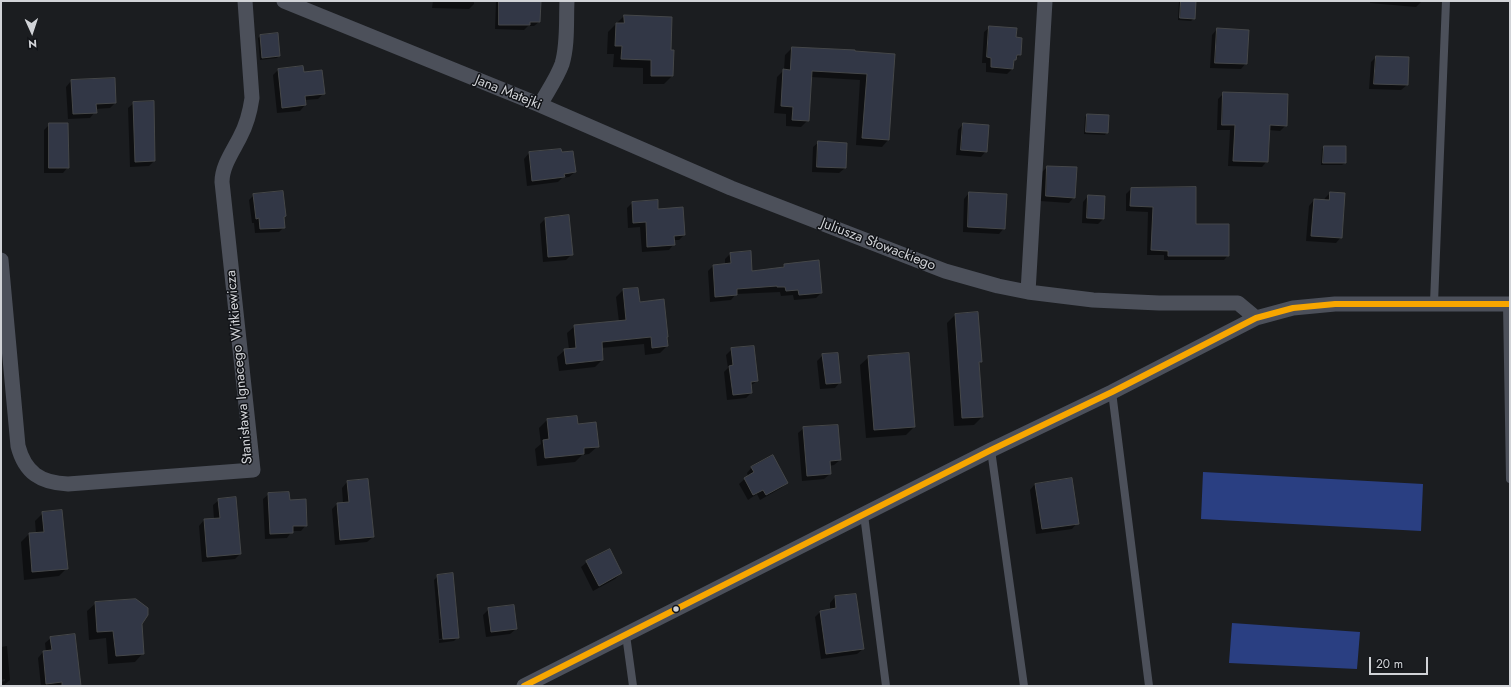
<!DOCTYPE html>
<meta charset="utf-8">
<style>
body{margin:0}
#map{position:relative;width:1511px;height:687px;overflow:hidden;background:#1b1d20;font-family:Jost,sans-serif}
canvas{display:block}
.frame{position:absolute;inset:0;border:2px solid #d1d3d7;pointer-events:none}
.north{position:absolute;left:12px;top:12px;width:40px;height:40px;-webkit-text-stroke:3px #111317;paint-order:stroke;rotate:177deg;font-size:11px;font-weight:700;line-height:16px;text-align:center;color:#d1d3d7}
.north::after{content:'';display:block;margin:auto;width:14px;height:18px;background:#d1d3d7;clip-path:polygon(50% 0,100% 100%,50% 72%,0 100%)}
.scale{position:absolute;left:1369px;top:657px;width:59px;height:18px;box-sizing:border-box;border:2px solid #d1d3d7;border-top:0;padding-left:5px;font-size:12px;line-height:14px;white-space:nowrap;color:#d1d3d7;-webkit-text-stroke:3px #111317;paint-order:stroke}
</style>
<div id="map">
<canvas width="1511" height="687"></canvas>
<div class="frame"></div>
<div class="north">N</div>
<div class="scale">20 m</div>
</div>
<script>
const ctx = document.querySelector('canvas').getContext('2d');
ctx.lineJoin = 'round';
function paint(path, color) { ctx.fillStyle = color; ctx.fill(path, 'evenodd'); }
function stroke(path, color, width, dash) { ctx.strokeStyle = color; ctx.lineWidth = width; ctx.lineCap = dash ? 'butt' : 'round'; ctx.setLineDash(dash || []); ctx.stroke(path); }
function drawText(font, color, halo, rows, align = 'center') {
  ctx.font = font + ' Jost,sans-serif'; ctx.lineWidth = 3; ctx.setLineDash([]); ctx.textBaseline = 'middle'; ctx.strokeStyle = halo; ctx.fillStyle = color; for (const [text, x, y, turn = 0] of rows) {
    ctx.save(); ctx.translate(x, y); ctx.rotate((+turn || 0) * Math.PI / 180); ctx.textAlign = isNaN(turn) ? turn : align; if (halo) ctx.strokeText(text, 0, 0); ctx.fillText(text, 0, 0); ctx.restore();
  }
}
const water = new Path2D(`
 M1203,472L1423,484L1421,531L1201,519Z
 M1232,623L1360,632L1357,669L1229,663Z`);
const shadow = new Path2D(`
 M433,1H474V4L469,9L432,8Z
 M496,1H540L539,22L534,26H528L524,30L495,29Z
 M1179,1H1195L1194,18L1191,21L1178,20Z
 M1370,1H1422L1416,7L1370,3Z
 M624,16L670,51L672,76L664,84H643V68L613,67L614,54H607L608,32Z
 M990,27L1015,38L1020,55L1012,62V69L1007,74L986,72V63H982L984,32Z
 M1217,29L1246,63L1241,69L1210,68L1212,35Z
 M261,36L279,56L277,58L260,60L258,38Z
 M792,48L894,55L888,140L882,147L856,145L860,80L811,77L808,120L801,127L786,126V114L774,113L777,77L784,70L785,55Z
 M1376,57L1407,85L1401,90L1369,89L1371,62Z
 M302,68L303,73L324,93L318,99L305,100V105L300,111L277,113L273,75L278,70Z
 M71,81L115,103L110,108L95,109V112L90,118L68,119L66,87Z
 M1224,93L1286,125L1280,131L1268,130L1267,161L1262,167L1228,166L1230,130H1217L1218,99Z
 M134,103L154,161L149,166L130,167L128,108Z
 M1087,115L1107,132L1105,135L1084,134L1085,117Z
 M50,124L68,167L63,173H44V130Z
 M963,124L986,151L981,157L956,155L958,130Z
 M819,142L846,143L845,168L839,173L812,172L813,147Z
 M1324,147L1345,163L1342,165H1321L1322,149Z
 M529,153H561L575,172L569,177L562,178L558,182L527,186L524,159Z
 M1047,167L1074,197L1069,203L1040,201L1042,172Z
 M1131,189L1195,225L1228,255L1224,260H1164V255H1147L1148,212L1126,211V194Z
 M969,193L1004,228L999,234L963,232L964,199Z
 M1330,193L1341,237L1336,243L1306,241L1309,206L1314,200L1324,201L1325,198Z
 M254,195L284,227L279,232L255,233L254,223H252L249,200Z
 M1088,196L1103,219L1098,224L1082,223L1083,202Z
 M632,203L657,210L684,235L679,240H674V244L669,250L642,252L640,227L628,228L627,208Z
 M545,219L572,254L566,260L543,262L540,224Z
 M730,254L752,272L780,269L784,265L821,293L816,298L794,300L793,295L781,296L780,292L736,294L731,300L710,302L708,271L713,266L725,265V259Z
 M623,290L639,303L667,337L666,338L667,346L660,353L645,355L644,344L601,348L602,360L595,367L559,371L557,357L565,350L569,349L567,333L575,326L619,322L616,297Z
 M955,315L981,362L978,364L982,417L974,425L954,426L947,323Z
 M732,349L757,381L750,386L751,393L746,398L727,400L724,372L728,368L726,355Z
 M823,355L840,382L835,388L820,389L817,361Z
 M869,357L914,427L906,435L866,438L860,365Z
 M547,420L577,425L598,446L589,454L582,455L575,462L537,466L535,449L541,444L539,428Z
 M804,428L840,460L834,465L829,466L830,474L824,479L802,481L798,433Z
 M752,467L787,483L781,488L760,500L757,494L748,500L739,484L748,476L747,473Z
 M347,482L373,537L367,542L335,545L332,509L337,504L343,503L342,488Z
 M1035,484L1077,523L1072,529L1036,534L1030,490Z
 M269,494L289,501L306,525L301,531H292L287,538L265,539L263,499Z
 M219,500L240,554L235,559L202,562L199,526L204,520L214,519L213,505Z
 M43,513L67,568L59,576L24,580L21,542L29,534L36,533L35,521Z
 M587,562L621,573L615,579L593,591L581,567Z
 M438,576L458,637L454,641L439,643V640L455,639V637L439,639L434,580Z
 M856,595L863,649L857,654L821,659L815,617L821,611L830,610V603L835,597Z
 M96,603L140,624L143,653L135,662L108,664L106,638L89,640L87,611Z
 M489,609L516,629L510,634L486,637L483,615Z
 M51,638L80,686H41L38,658L43,652H46L45,643Z
 M7,646L10,680L4,685H1V682L5,681V679L1,680V647Z`);
const building = new Path2D(`
 M499,1H541L540,22H530V25H499Z
 M1181,1H1196L1195,19L1180,18Z
 M624,15L672,17L671,50H674L673,76H651V60L621,59L622,46H615L616,23H624Z
 M989,26L1017,28L1016,37L1022,38L1021,55H1017L1016,60H1014L1013,69L991,67V58L987,57Z
 M1217,28L1249,30L1247,64L1215,63Z
 M278,33L280,56L262,58L260,35Z
 M792,47L855,50V51L895,54L889,140L862,138L867,74L812,71L809,121L792,120L793,107L781,106L783,69L790,70Z
 M1376,56L1409,57L1408,85L1374,84Z
 M303,66L304,72L322,70L325,94L305,96L306,105L282,108L278,69Z
 M115,78L116,103L96,104L97,113L73,114L71,80Z
 M1223,92L1288,94L1287,126L1270,125L1268,162L1233,161L1235,125H1222Z
 M154,101L155,161L135,162L133,102Z
 M1087,114L1109,115L1108,133L1086,132Z
 M49,123H68L69,168H49Z
 M963,123L989,125L987,152L961,150Z
 M818,141L847,143L846,168L817,167Z
 M1324,146H1346V163H1323Z
 M561,149L562,152L573,151L576,172L564,174L565,177L532,181L529,152Z
 M1047,166L1077,167L1075,198L1046,196Z
 M1196,187V224H1229V256H1168V251L1151,250L1153,207L1130,206L1131,188Z
 M283,191L286,216L284,217L285,228L260,229L259,218L256,219L253,194Z
 M969,192L1007,194L1005,229L968,227Z
 M1330,192L1345,193L1342,238L1311,236L1314,199L1329,200Z
 M1088,195L1105,196L1104,219L1087,218Z
 M658,200V209L683,207L685,235L674,236L675,245L647,247L646,222L633,223L632,202Z
 M569,215L573,255L548,257L545,218Z
 M751,251L752,271L784,267V264L819,260L822,293L799,295L798,290L786,291L785,287H777V286L737,289V295L715,297L713,265L731,263L730,253Z
 M638,288L640,302L664,299L668,337H667L668,346L652,348L651,337L602,342L603,360L566,364L564,349L576,348L574,325L626,320L623,289Z
 M978,312L982,362H979L983,417L962,418L955,314Z
 M754,346L758,381L751,382L752,393L733,395L729,366L733,365L731,348Z
 M838,353L841,383L826,384L822,354Z
 M909,353L915,427L874,430L868,356Z
 M577,416L578,424L596,422L599,447L584,448V454L545,458L543,440L549,439L547,419Z
 M838,425L841,460L830,461L831,474L807,476L803,427Z
 M773,455L788,483L766,495L763,490L753,495L744,478L754,472L751,467Z
 M1072,478L1079,524L1042,529L1035,484Z
 M368,479L374,537L340,540L337,503L349,502L347,481Z
 M289,492L290,500L306,499L307,526H293V533L270,534L268,493Z
 M236,497L241,554L207,557L204,519L220,518L218,499Z
 M62,510L68,569L32,572L29,533L44,532L42,512Z
 M610,549L622,573L599,586L586,561Z
 M453,573L459,638L443,639L437,575Z
 M856,594L864,649L826,654L820,611L836,608L835,596Z
 M136,599L148,608V615L142,624L144,654L116,656L113,631L97,632L95,602Z
 M514,605L517,629L491,632L488,608Z
 M75,634L81,686H62V682L46,684L43,651L52,650L50,637Z`);
const service = new Path2D(`
 M1434,303L1446,1
 M1507,304L1510,479
 M1112,392L1149,686
 M991,450L1024,686
 M864,515L886,686
 M626,635L633,686`);
const minor = new Path2D(`
 M284,1L540,105L731,188L945,271L998,286L1028,292L1093,300L1159,303H1238L1256,318
 M540,105C547,92 557,78 562,64C568,44 566,21 567,1
 M1,260L18,446C25,473 41,483 68,484L253,470L222,182C222,166 233,151 240,137C247,124 250,112 252,98L245,1
 M1028,292L1045,1
 M524,686L991,450L1112,392L1256,318L1293,308L1335,304H1510`);
const bus1 = new Path2D(`
 M524,686L991,450L1112,392L1256,318L1293,308L1335,304H1510`);
const markers = [
 [676,609,3.5,"#d1d3d7"]
];
const streetNames = [
 ["Jana Matejki",508,93,22],
 ["Juliusza Słowackiego",878,245,21],
 ["Stanisława Ignacego Witkiewicza",240,367,-95]
];
paint(water, '#2a3f82');
paint(shadow, '#0007');
paint(building, '#323746');
stroke(building, '#454749', 1);
stroke(service, '#4c505a', 8);
stroke(minor, '#4c505a', 15);
stroke(bus1, '#f7a600', 6);
for (const [x, y, r, color] of markers) { const dot = new Path2D(); dot.arc(x, y, r, 0, 2 * Math.PI); ctx.fillStyle = color; ctx.fill(dot); stroke(dot, '#111317', 1.5); }
drawText('14px', '#d1d3d7', '#111317', streetNames);
</script>
